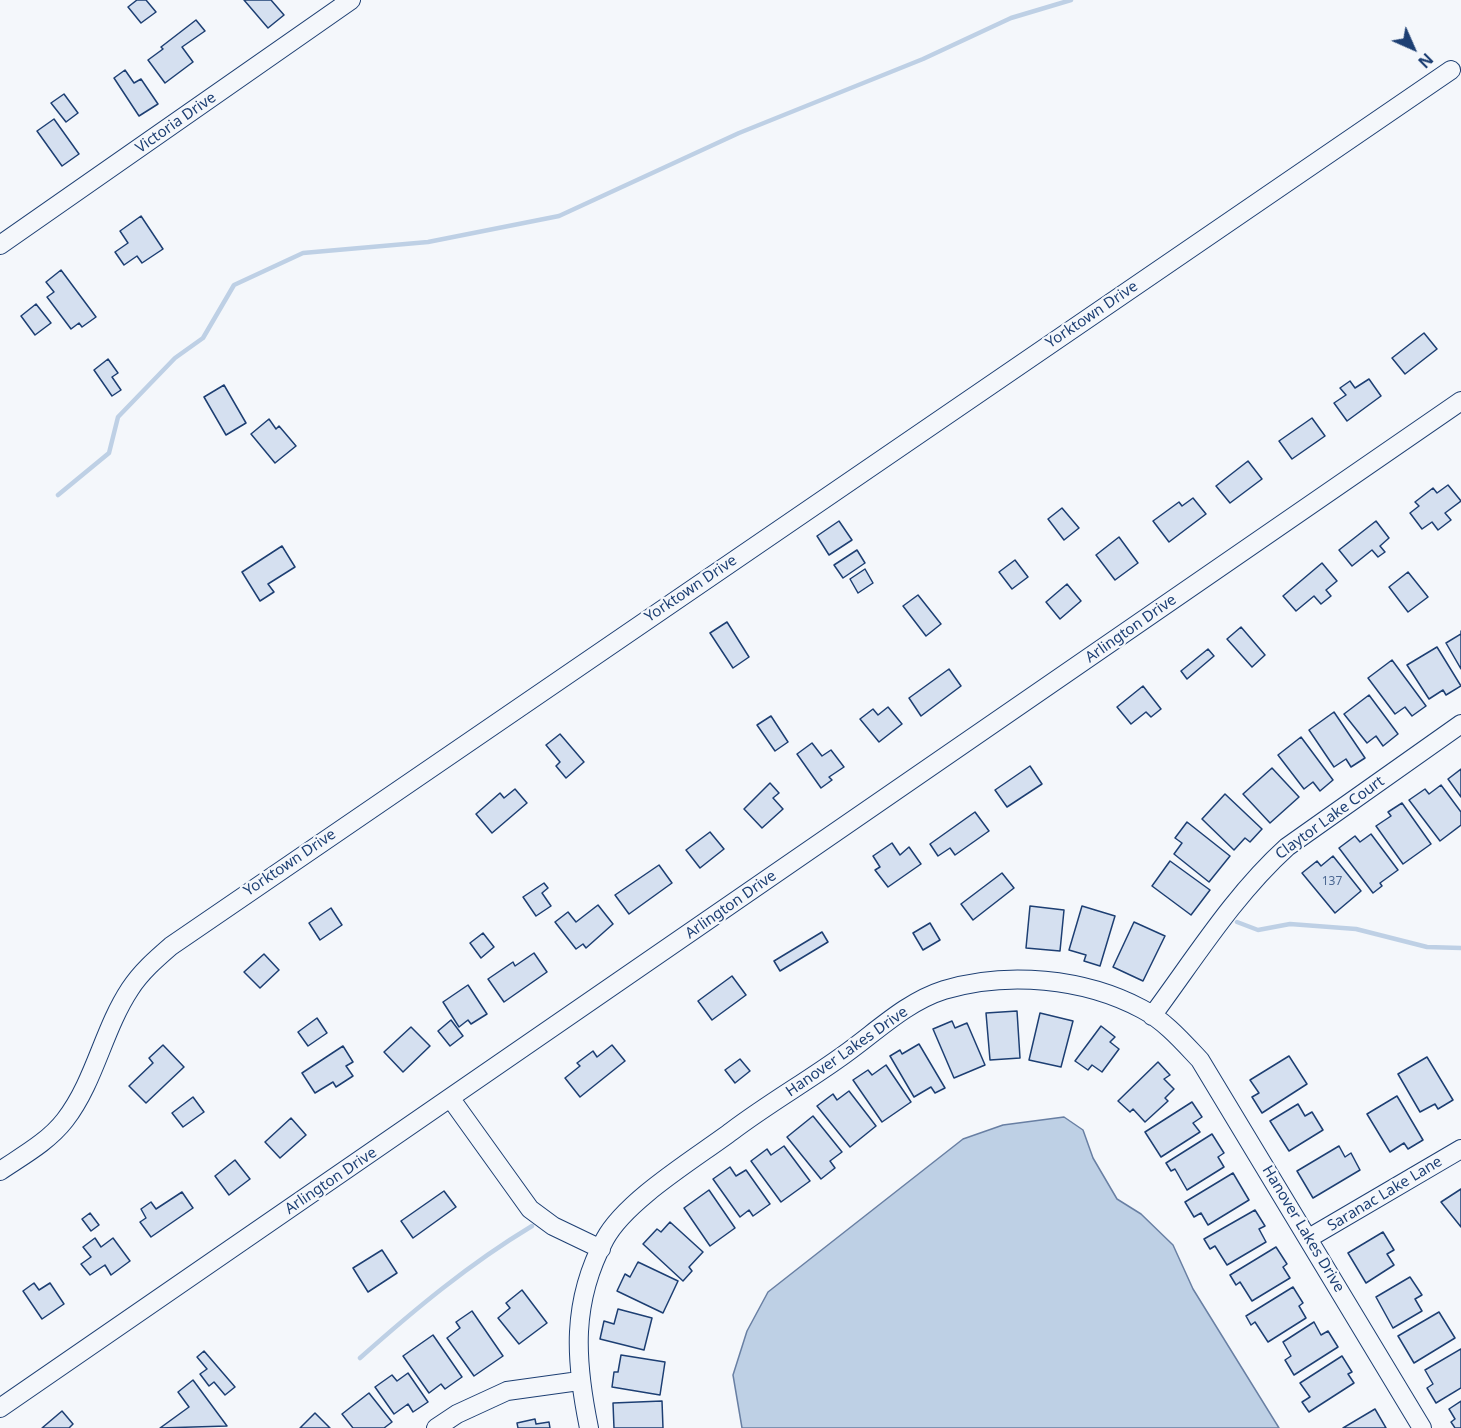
<!DOCTYPE html>
<style>
body{margin:0}
#map{position:relative;width:1461px;height:1428px;overflow:hidden;background:#f4f7fb;font-family:"Noto Sans",sans-serif}
canvas{display:block}
.north{position:absolute;left:1383px;top:18px;width:60px;height:60px;-webkit-text-stroke:4px #f4f7fb;paint-order:stroke;rotate:135deg;font-size:16px;font-weight:700;line-height:24px;text-align:center;color:#1d3f73}
.north::after{content:'';display:block;margin:auto;width:21px;height:27px;background:#1d3f73;clip-path:polygon(50% 0,100% 100%,50% 72%,0 100%)}
</style>
<div id="map">
<canvas width="1461" height="1428"></canvas>
<div class="north">N</div>
</div>
<script>
const ctx = document.querySelector('canvas').getContext('2d');
ctx.lineJoin = 'round';
function paint(path, color) { ctx.fillStyle = color; ctx.fill(path, 'evenodd'); }
function stroke(path, color, width, dash) { ctx.strokeStyle = color; ctx.lineWidth = width; ctx.lineCap = dash ? 'butt' : 'round'; ctx.setLineDash(dash || []); ctx.stroke(path); }
function drawText(font, color, halo, rows, align = 'center') {
  ctx.font = font + ' "Noto Sans",sans-serif'; ctx.lineWidth = 4.5; ctx.setLineDash([]); ctx.textBaseline = 'middle'; ctx.strokeStyle = halo; ctx.fillStyle = color; for (const [text, x, y, turn = 0] of rows) {
    ctx.save(); ctx.translate(x, y); ctx.rotate((+turn || 0) * Math.PI / 180); ctx.textAlign = isNaN(turn) ? turn : align; if (halo) ctx.strokeText(text, 0, 0); ctx.fillText(text, 0, 0); ctx.restore();
  }
}
const water = new Path2D(`
 M1064,1117L1083,1130L1093,1158L1117,1199L1141,1214L1173,1245L1193,1289L1279,1428H742L733,1375L747,1331L768,1292L963,1139L1003,1125Z`);
const stream = new Path2D(`
 M58,495L109,453L118,417L175,358L203,338L234,285L303,253L428,242L559,216L739,133L923,59L1011,18L1071,0
 M1237,922L1258,930L1290,924L1356,929L1427,947L1461,948
 M360,1358C414,1310 469,1264 532,1226`);
const building = new Path2D(`
 M137,0H146L156,12L141,23L128,7Z
 M244,0H271L284,15L268,28Z
 M196,20L205,31L182,47L193,62L165,83L148,60L163,49L161,47Z
 M125,70L134,83L141,79L158,104L139,116L114,78Z
 M64,94L78,113L66,122L51,103Z
 M54,119L79,154L62,166L37,131Z
 M141,216L163,249L142,263L137,256L124,265L115,252L128,243L120,231Z
 M61,270L96,317L82,327L79,323L71,329L47,297L54,292L46,282Z
 M36,304L51,323L35,335L21,316Z
 M1424,333L1437,349L1405,374L1392,358Z
 M108,359L118,373L112,377L121,390L112,396L94,370Z
 M1369,379L1381,396L1347,421L1334,403L1346,395L1340,388L1350,381L1355,388Z
 M224,385L246,423L226,435L204,397Z
 M1312,418L1325,436L1292,459L1279,441Z
 M269,419L276,429L279,426L296,446L275,463L251,434Z
 M1248,461L1262,479L1230,503L1216,486Z
 M1448,485L1461,501L1445,513L1451,520L1438,530L1432,522L1422,529L1410,513L1419,506L1415,502L1433,488L1437,493Z
 M1193,498L1206,514L1169,542L1153,521L1179,502L1182,506Z
 M1062,508L1079,528L1064,540L1048,519Z
 M839,521L852,540L829,555L817,536Z
 M1376,521L1389,538L1380,546L1385,552L1378,557L1372,550L1352,566L1339,550Z
 M1119,537L1138,563L1115,580L1096,555Z
 M282,546L295,567L268,584L274,592L260,601L242,572Z
 M857,550L865,563L843,578L834,565Z
 M1015,560L1028,577L1012,589L999,572Z
 M1322,563L1337,581L1326,590L1331,596L1321,604L1314,596L1296,611L1283,596Z
 M865,569L873,583L858,593L850,579Z
 M1408,572L1428,597L1408,612L1389,587Z
 M1067,584L1081,601L1060,619L1046,602Z
 M918,595L941,624L926,636L903,606Z
 M727,622L749,657L733,668L710,633Z
 M1241,627L1265,655L1252,667L1227,639Z
 M1461,631V669L1446,643L1461,634Z
 M1437,647L1461,686L1446,695L1443,690L1429,699L1407,665Z
 M1208,649L1214,656L1187,679L1181,671Z
 M1392,660L1426,706L1412,716L1405,707L1395,714L1368,678Z
 M949,669L961,686L921,716L909,698Z
 M1143,686L1161,709L1151,717L1146,712L1131,724L1117,707Z
 M1369,695L1398,734L1383,746L1376,736L1367,743L1344,714Z
 M888,707L902,724L879,742L860,719L873,709L878,715Z
 M1334,712L1365,758L1351,767L1346,759L1334,767L1309,730Z
 M771,716L788,742L775,751L757,725Z
 M560,734L584,762L566,778L556,766L560,762L546,745Z
 M1301,737L1333,780L1320,791L1313,782L1304,789L1278,755Z
 M812,743L822,756L831,750L844,767L829,777L832,780L821,788L797,754Z
 M1030,766L1042,784L1007,807L995,790Z
 M1272,768L1299,797L1270,823L1243,794Z
 M1461,769V797L1448,779Z
 M770,783L779,793L773,798L783,809L762,828L744,809Z
 M1441,785L1461,812V825L1440,841L1409,800L1425,789L1429,794Z
 M515,789L527,803L492,833L476,814L500,793L504,798Z
 M1225,794L1262,829L1250,842L1245,838L1234,850L1202,819Z
 M1402,803L1431,844L1403,864L1376,826L1391,816L1388,812Z
 M975,812L989,831L955,855L950,848L938,856L930,844Z
 M1187,822L1230,856L1209,882L1174,854L1182,843L1175,838Z
 M710,832L724,849L700,868L686,850Z
 M1371,834L1398,870L1380,883L1382,886L1373,893L1339,848L1355,836L1360,842Z
 M892,843L900,855L909,847L921,864L888,887L875,870L880,867L873,856Z
 M1333,856L1361,891L1335,913L1302,873L1317,861L1321,866Z
 M1170,861L1210,890L1191,915L1152,886Z
 M659,865L672,883L629,914L615,895Z
 M1002,873L1014,888L973,920L961,904Z
 M544,883L548,888L542,893L551,906L536,916L523,897Z
 M598,905L613,924L586,948L583,944L576,949L555,922L568,912L576,922Z
 M1030,906L1064,910L1060,951L1026,948Z
 M1082,906L1115,916L1100,966L1084,961L1086,955L1069,950Z
 M331,908L342,925L320,940L309,923Z
 M1134,922L1165,936L1143,981L1113,967Z
 M930,923L940,940L923,950L913,933Z
 M822,932L828,942L780,971L774,961Z
 M483,933L494,947L481,958L470,943Z
 M534,953L547,972L504,1002L488,979L513,962L515,966Z
 M264,954L279,970L260,988L244,972Z
 M732,976L746,995L712,1020L698,1001Z
 M468,985L487,1014L471,1024L468,1020L459,1027L443,1002Z
 M1017,1011L1020,1058L990,1060L986,1013Z
 M1040,1013L1073,1021L1061,1067L1029,1060Z
 M317,1018L327,1033L308,1046L298,1032Z
 M451,1020L463,1036L450,1046L438,1031Z
 M952,1021L955,1028L967,1023L985,1065L954,1078L933,1029Z
 M1101,1026L1115,1037L1110,1042L1119,1049L1102,1072L1092,1065L1088,1070L1075,1061Z
 M411,1027L430,1046L403,1072L384,1052Z
 M919,1044L945,1088L935,1093L931,1087L914,1097L890,1056L900,1050L902,1054Z
 M163,1045L184,1067L146,1103L129,1086L153,1063L149,1058Z
 M612,1045L625,1061L580,1097L565,1078L580,1066L577,1063L593,1051L597,1057Z
 M343,1046L353,1062L346,1066L353,1076L336,1087L333,1082L315,1093L302,1073Z
 M1289,1056L1307,1084L1262,1113L1252,1097L1259,1093L1250,1080Z
 M1427,1057L1453,1100L1438,1109L1435,1104L1420,1112L1398,1074Z
 M740,1059L750,1071L735,1083L725,1070Z
 M1158,1062L1170,1075L1164,1079L1174,1089L1165,1098L1168,1101L1145,1122L1133,1109L1130,1112L1118,1101Z
 M886,1065L911,1102L882,1122L853,1080L868,1070L872,1075Z
 M849,1091L876,1126L850,1147L817,1106L833,1094L837,1100Z
 M1397,1096L1423,1140L1408,1149L1404,1143L1390,1152L1367,1114Z
 M193,1097L204,1112L183,1127L172,1113Z
 M1192,1102L1202,1117L1193,1123L1200,1132L1161,1157L1145,1132Z
 M1298,1104L1305,1116L1312,1112L1323,1130L1289,1151L1270,1121Z
 M813,1116L842,1152L830,1161L835,1168L821,1179L787,1137Z
 M291,1118L306,1135L280,1158L265,1142Z
 M1212,1134L1224,1153L1218,1157L1224,1167L1187,1190L1175,1169L1171,1171L1166,1163Z
 M784,1146L810,1181L781,1202L751,1161L767,1149L771,1155Z
 M1339,1146L1345,1157L1351,1153L1360,1170L1313,1198L1297,1171Z
 M235,1160L250,1179L229,1195L215,1176Z
 M730,1167L736,1176L746,1170L770,1204L753,1216L749,1210L740,1217L713,1179Z
 M1233,1173L1249,1200L1208,1225L1201,1213L1194,1217L1185,1202Z
 M1461,1189V1227L1441,1202Z
 M709,1190L735,1228L710,1246L684,1208Z
 M444,1191L456,1207L413,1238L401,1221Z
 M182,1192L193,1208L151,1237L140,1222L146,1218L141,1209L151,1202L156,1209Z
 M1255,1210L1265,1226L1259,1229L1266,1242L1227,1265L1215,1246L1210,1249L1204,1239Z
 M90,1213L99,1225L91,1231L82,1219Z
 M670,1222L703,1252L689,1267L692,1271L683,1281L643,1244L657,1229L661,1232Z
 M1383,1232L1394,1250L1387,1254L1394,1265L1366,1283L1348,1253Z
 M95,1238L101,1247L113,1238L130,1261L111,1275L105,1265L90,1275L81,1264L91,1257L83,1247Z
 M1276,1247L1287,1264L1283,1267L1290,1278L1252,1301L1240,1282L1236,1285L1230,1275Z
 M382,1250L397,1273L368,1292L353,1268Z
 M638,1262L678,1281L663,1313L617,1291L625,1274L630,1277Z
 M1410,1277L1422,1295L1415,1299L1422,1311L1393,1328L1376,1297Z
 M34,1283L39,1290L50,1283L64,1304L42,1319L23,1291Z
 M1293,1287L1303,1303L1299,1306L1306,1318L1268,1342L1255,1322L1251,1325L1246,1316Z
 M522,1290L547,1323L519,1344L498,1318L510,1308L506,1303Z
 M618,1309L652,1318L644,1350L600,1339L604,1321L614,1324Z
 M472,1311L503,1356L474,1376L447,1338L460,1328L456,1322Z
 M1439,1312L1455,1338L1414,1363L1398,1336Z
 M1314,1322L1321,1335L1328,1331L1338,1347L1294,1375L1285,1360L1291,1356L1283,1342Z
 M433,1335L462,1377L445,1389L441,1384L429,1393L403,1356Z
 M1461,1349V1388L1436,1403L1427,1388L1433,1384L1425,1370Z
 M204,1351L235,1387L225,1395L214,1382L209,1386L200,1374L207,1369L197,1357Z
 M621,1355L665,1362L660,1395L612,1387L614,1372H618Z
 M1342,1356L1352,1372L1348,1374L1354,1383L1309,1412L1302,1402L1310,1397L1300,1383Z
 M408,1373L428,1402L413,1412L408,1404L394,1414L375,1387L392,1375L397,1381Z
 M193,1380L227,1426L160,1428L189,1407L178,1392Z
 M369,1393L392,1422L384,1428H353L342,1414Z
 M662,1401L663,1428H614L613,1403Z
 M1461,1401V1428H1455L1451,1422L1455,1419L1449,1409Z
 M1375,1409L1386,1428H1343Z
 M62,1411L73,1424L69,1428H42Z
 M315,1413L330,1428H300Z
 M535,1419L536,1424L549,1422L550,1428H518L517,1423Z`);
const minor = new Path2D(`
 M0,245L351,0
 M1152,1016C1195,958 1234,895 1287,847L1461,724
 M451,1099L530,1209L553,1226L601,1249
 M0,1171C22,1156 48,1142 65,1120C95,1081 103,1030 130,989C141,972 156,959 171,946L1451,70
 M1309,1238L1461,1149
 M0,1408L1461,401
 M436,1428L457,1414L507,1391L579,1381
 M589,1428C575,1360 571,1302 605,1239C626,1200 696,1158 732,1131C769,1103 808,1081 845,1054C876,1032 906,1002 944,990C1007,971 1084,978 1142,1009C1165,1021 1183,1042 1200,1060L1422,1428`);
const numberNames = [
 ["137",1332,882]
];
const streetNames = [
 ["Victoria Drive",176,123,-35],
 ["Yorktown Drive",1092,315,-34],
 ["Yorktown Drive",691,589,-34],
 ["Arlington Drive",1131,629,-35],
 ["Claytor Lake Court",1330,818,-36],
 ["Yorktown Drive",290,863,-34],
 ["Arlington Drive",731,905,-35],
 ["Hanover Lakes Drive",847,1052,-35],
 ["Arlington Drive",331,1181,-34],
 ["Saranac Lake Lane",1385,1194,-31],
 ["Hanover Lakes Drive",1303,1229,59]
];
paint(water, '#bed0e5');
stroke(water, '#687fa3', 1.5);
stroke(stream, '#bed0e5', 4.5);
paint(building, '#d5e0f0');
stroke(building, '#1d3f73', 1.5);
stroke(minor, '#1d3f73', 20);
stroke(minor, '#f4f7fb', 18);
drawText('12px', '#4b6792', null, numberNames);
drawText('15px', '#1d3f73', '#f4f7fb', streetNames);
</script>
